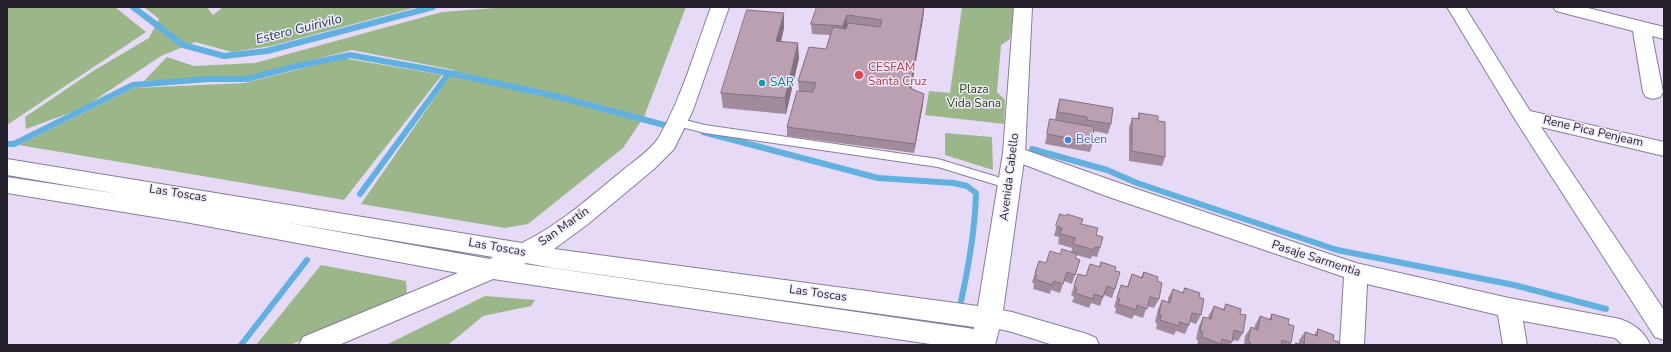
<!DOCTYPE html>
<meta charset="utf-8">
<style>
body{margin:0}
#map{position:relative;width:1671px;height:352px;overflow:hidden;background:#e7daf7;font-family:"Nunito Sans",sans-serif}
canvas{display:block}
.frame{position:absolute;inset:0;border:8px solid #241f2a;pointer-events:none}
</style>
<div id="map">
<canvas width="1671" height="352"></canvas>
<div class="frame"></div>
</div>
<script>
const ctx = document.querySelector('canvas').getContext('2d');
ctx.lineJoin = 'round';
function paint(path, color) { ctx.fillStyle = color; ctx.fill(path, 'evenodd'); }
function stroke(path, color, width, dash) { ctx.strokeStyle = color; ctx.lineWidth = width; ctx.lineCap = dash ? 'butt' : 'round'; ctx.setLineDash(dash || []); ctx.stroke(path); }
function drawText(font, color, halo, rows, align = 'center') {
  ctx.font = font + ' "Nunito Sans",sans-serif'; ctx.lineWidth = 3; ctx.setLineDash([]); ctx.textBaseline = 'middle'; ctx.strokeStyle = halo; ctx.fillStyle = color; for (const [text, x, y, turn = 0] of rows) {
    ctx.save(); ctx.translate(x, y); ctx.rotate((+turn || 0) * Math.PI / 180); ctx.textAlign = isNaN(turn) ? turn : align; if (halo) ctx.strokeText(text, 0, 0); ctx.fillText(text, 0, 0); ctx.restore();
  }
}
const green = new Path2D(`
 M7,7H115L146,32L7,125Z
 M144,7H207L213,15L223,7H433H417L271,46L232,52L195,42L161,56L83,108L26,129L25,117L93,71L149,38L159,19Z
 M509,7H686L644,117L623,148L528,224L505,228L361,204L454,70L352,50L249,76L144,81L167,57L194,66L255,63L442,12Z
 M962,7H1014L1010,39L1001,45L997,92L1005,100L1004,124L925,115L929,91L950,93Z
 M343,58L442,75L344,200L19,145L134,88L245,83Z
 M945,133L992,137L993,170L945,155Z
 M321,265L406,281L407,295L290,345H256Z
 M485,296L535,300L531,306L483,316L448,345H386Z`);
const stream = new Path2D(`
 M133,7L183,45L224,56L267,51L433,7
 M703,132L878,178L954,183L967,186L976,193C975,230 969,265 961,301
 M7,144H14L133,85L208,79H247L293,67L350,55L449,73L555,96L668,126
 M1032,149L1107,170L1137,183L1337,250L1514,285L1606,309
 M360,194L449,73
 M241,345L307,260`);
const service = new Path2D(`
 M677,118L705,125L938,159L1014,182L1016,185L1014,188L1010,189L938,167L705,133L673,125L672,122L673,119Z`);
const minor = new Path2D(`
 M1447,7H1465L1530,111L1664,142V156L1541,127L1664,310V340L1655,337L1516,121Z
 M1553,7H1584L1664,27V39L1652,36L1663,92L1660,97L1653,99L1646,97L1643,92L1633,31L1556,11Z
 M1014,146L1122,184L1356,263L1509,298L1620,319C1634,324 1644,331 1650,345H1623L1615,338L1523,321L1527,345H1503L1498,315L1367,284L1364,345H1340L1344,277L1106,196L1007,158L1004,153L1007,148Z
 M989,308L1012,312L1087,334L1096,338L1099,345H1053L1012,332L981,325L977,318L981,311Z`);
const tertiary = new Path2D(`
 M711,7H729L693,110L674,149L654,169L588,224L554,249L978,306L1003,153L1014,7H1032L1025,153L1002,318L995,345H937L493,279L339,345H299L303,337L458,273L185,222L7,193V177L119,194L7,175V159L522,243C559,225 590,197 623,170C633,162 652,149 659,137C682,97 695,50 711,7ZM283,222L493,257L490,259ZM526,263L553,268L974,327V329L524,264Z`);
const wall = new Path2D(`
 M817,7H924L911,89L923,104L914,153L787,136V127L799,91L798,81L826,49L830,35L812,34L811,24Z
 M784,28L781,42L799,58L786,114L723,108L721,93Z
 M1060,99L1111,124L1108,134L1094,131L1093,143L1090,152L1045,144L1050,119L1055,120L1057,108Z
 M1139,113L1158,121L1165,157L1162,166L1129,161V128L1132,118L1137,119Z
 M1060,214L1081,224L1096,235L1100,248L1097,257L1092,256L1091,259L1076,255L1075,258L1080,260L1072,284L1064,281L1060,293L1051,290L1050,294L1033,289L1034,284L1032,282L1035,273L1046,263L1060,254L1071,252L1072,248L1058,244L1059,237L1054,236Z
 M1101,262L1115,271V289L1112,298L1104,295L1100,306L1091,303L1089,308L1072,302L1074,297L1071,295L1078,274L1085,276L1099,267Z
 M1144,272L1157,281L1159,299L1154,308L1147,306L1143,318L1134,315L1132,319L1115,313L1116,308L1114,307L1118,294L1121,285L1127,287L1132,274L1141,277Z
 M1185,288L1199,297L1201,315L1196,324L1190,322L1189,325L1185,334L1176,331L1174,335L1156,329L1157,324L1155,322L1158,309L1162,300L1168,302V298L1173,289L1182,293Z
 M1226,304L1240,314L1243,333L1238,341L1232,340V342L1230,345H1197L1198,341L1196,339L1199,326L1203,317L1208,318L1209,315L1214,306L1223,309Z
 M1272,314L1288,324L1291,343L1290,345H1244L1245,336L1251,327L1254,329L1255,325L1260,316L1269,319Z
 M1318,329L1333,340L1339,345H1295L1296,343L1299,344V340L1305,332L1314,335Z`);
const shadedWall = new Path2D(`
 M924,7V13L910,98V88Z
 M784,13V28L777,56L776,41Z
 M847,15V25L842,35L843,26Z
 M798,43L799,58L786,114L785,98Z
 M924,94L923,104L914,153L915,144Z`);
const building = new Path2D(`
 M817,7H924L910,88L924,94L915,144L787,127L797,91L813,92L816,83L798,81L809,47L826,49L833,27L846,29L848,23L880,27L882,20L847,15L843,26L811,24Z
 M747,10L784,13L776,41L798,43L785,98L721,93Z
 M1060,99L1113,108L1111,124L1087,120V117L1058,112Z
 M1139,113L1158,116V121L1165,122V157L1132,151V118L1139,119Z
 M1050,119L1094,127L1093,143L1047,134Z
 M1060,214L1066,216L1067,214L1083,219L1081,224L1098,228L1096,235L1103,237L1100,248L1095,247L1094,250L1073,244L1075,238L1060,234L1062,228L1056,226Z
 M1062,249L1077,254L1075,258L1080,260L1075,275L1067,272L1063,284L1054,281L1052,285L1035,279L1037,275L1035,273L1039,261L1046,263L1050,251L1060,254Z
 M1101,262L1116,267L1115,271L1120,272L1115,289L1107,286L1103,297L1094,294L1093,299L1075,293L1077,288L1074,286L1078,274L1086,276L1090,264L1100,267Z
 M1144,272L1158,277L1157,281L1162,283L1159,299L1150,297L1147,309L1137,305L1136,310L1118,304L1120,299L1117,298L1121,285L1128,287L1132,274L1142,278Z
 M1185,288L1200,293L1199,297L1204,299L1201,315L1192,313L1189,325L1179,322V326L1160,320L1161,315L1159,314L1162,300L1170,303L1173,289L1183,293Z
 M1226,304L1241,309L1240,314L1246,315L1243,333L1234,330L1232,342L1222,339L1221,344L1202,337L1203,332L1200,331L1203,317L1211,319L1214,306L1224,310Z
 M1272,314L1289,319L1288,324L1294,326L1291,343L1282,340L1281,345H1251V343L1248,341L1251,327L1258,330L1260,316L1271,320Z
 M1318,329L1334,335L1333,340L1339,342V345H1304L1305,332L1317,336Z
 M1296,343L1302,345H1296Z`);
const markers = [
 [859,75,5,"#e0444e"],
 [762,83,4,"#0f9aa8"],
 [1068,140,4,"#3f7fe0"]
];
const healthNames = [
 ["CESFAM",868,68],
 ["Santa Cruz",868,82]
];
const cultureNames = [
 ["SAR",770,83]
];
const parkNames = [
 ["Plaza",974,90],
 ["Vida Sana",974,104]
];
const streetNames = [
 ["Rene Pica Penjeam",1593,132,13],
 ["Avenida Cabello",1010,177,-83],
 ["Las Toscas",178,194,9],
 ["San Martín",564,227,-35],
 ["Las Toscas",497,248,10],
 ["Pasaje Sarmentia",1316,259,18],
 ["Las Toscas",818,294,8]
];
const shopNames = [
 ["Belen",1076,140]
];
const waterNames = [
 ["Estero Guirivilo",299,30,-14]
];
paint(green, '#9bb78a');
stroke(stream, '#62b0df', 6);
stroke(service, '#897d97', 2);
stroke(minor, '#897d97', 2);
stroke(tertiary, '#897d97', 2);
paint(service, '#fff');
paint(minor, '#fff');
paint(tertiary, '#fff');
paint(wall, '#a18a99');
paint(shadedWall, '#83707d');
paint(building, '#bba0b2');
stroke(building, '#83707d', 1);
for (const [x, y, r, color] of markers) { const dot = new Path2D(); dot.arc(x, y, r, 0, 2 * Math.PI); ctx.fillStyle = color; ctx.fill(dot); stroke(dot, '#f1eafb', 1.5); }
drawText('12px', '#be3a42', '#f1eafb', healthNames, 'left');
drawText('12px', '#0d838f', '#f1eafb', cultureNames, 'left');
drawText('12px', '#274212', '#f1eafb', parkNames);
drawText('12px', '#241f2a', '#f1eafb', streetNames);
drawText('12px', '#366cbe', '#f1eafb', shopNames, 'left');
drawText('italic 13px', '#17394d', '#f1eafb', waterNames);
</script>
